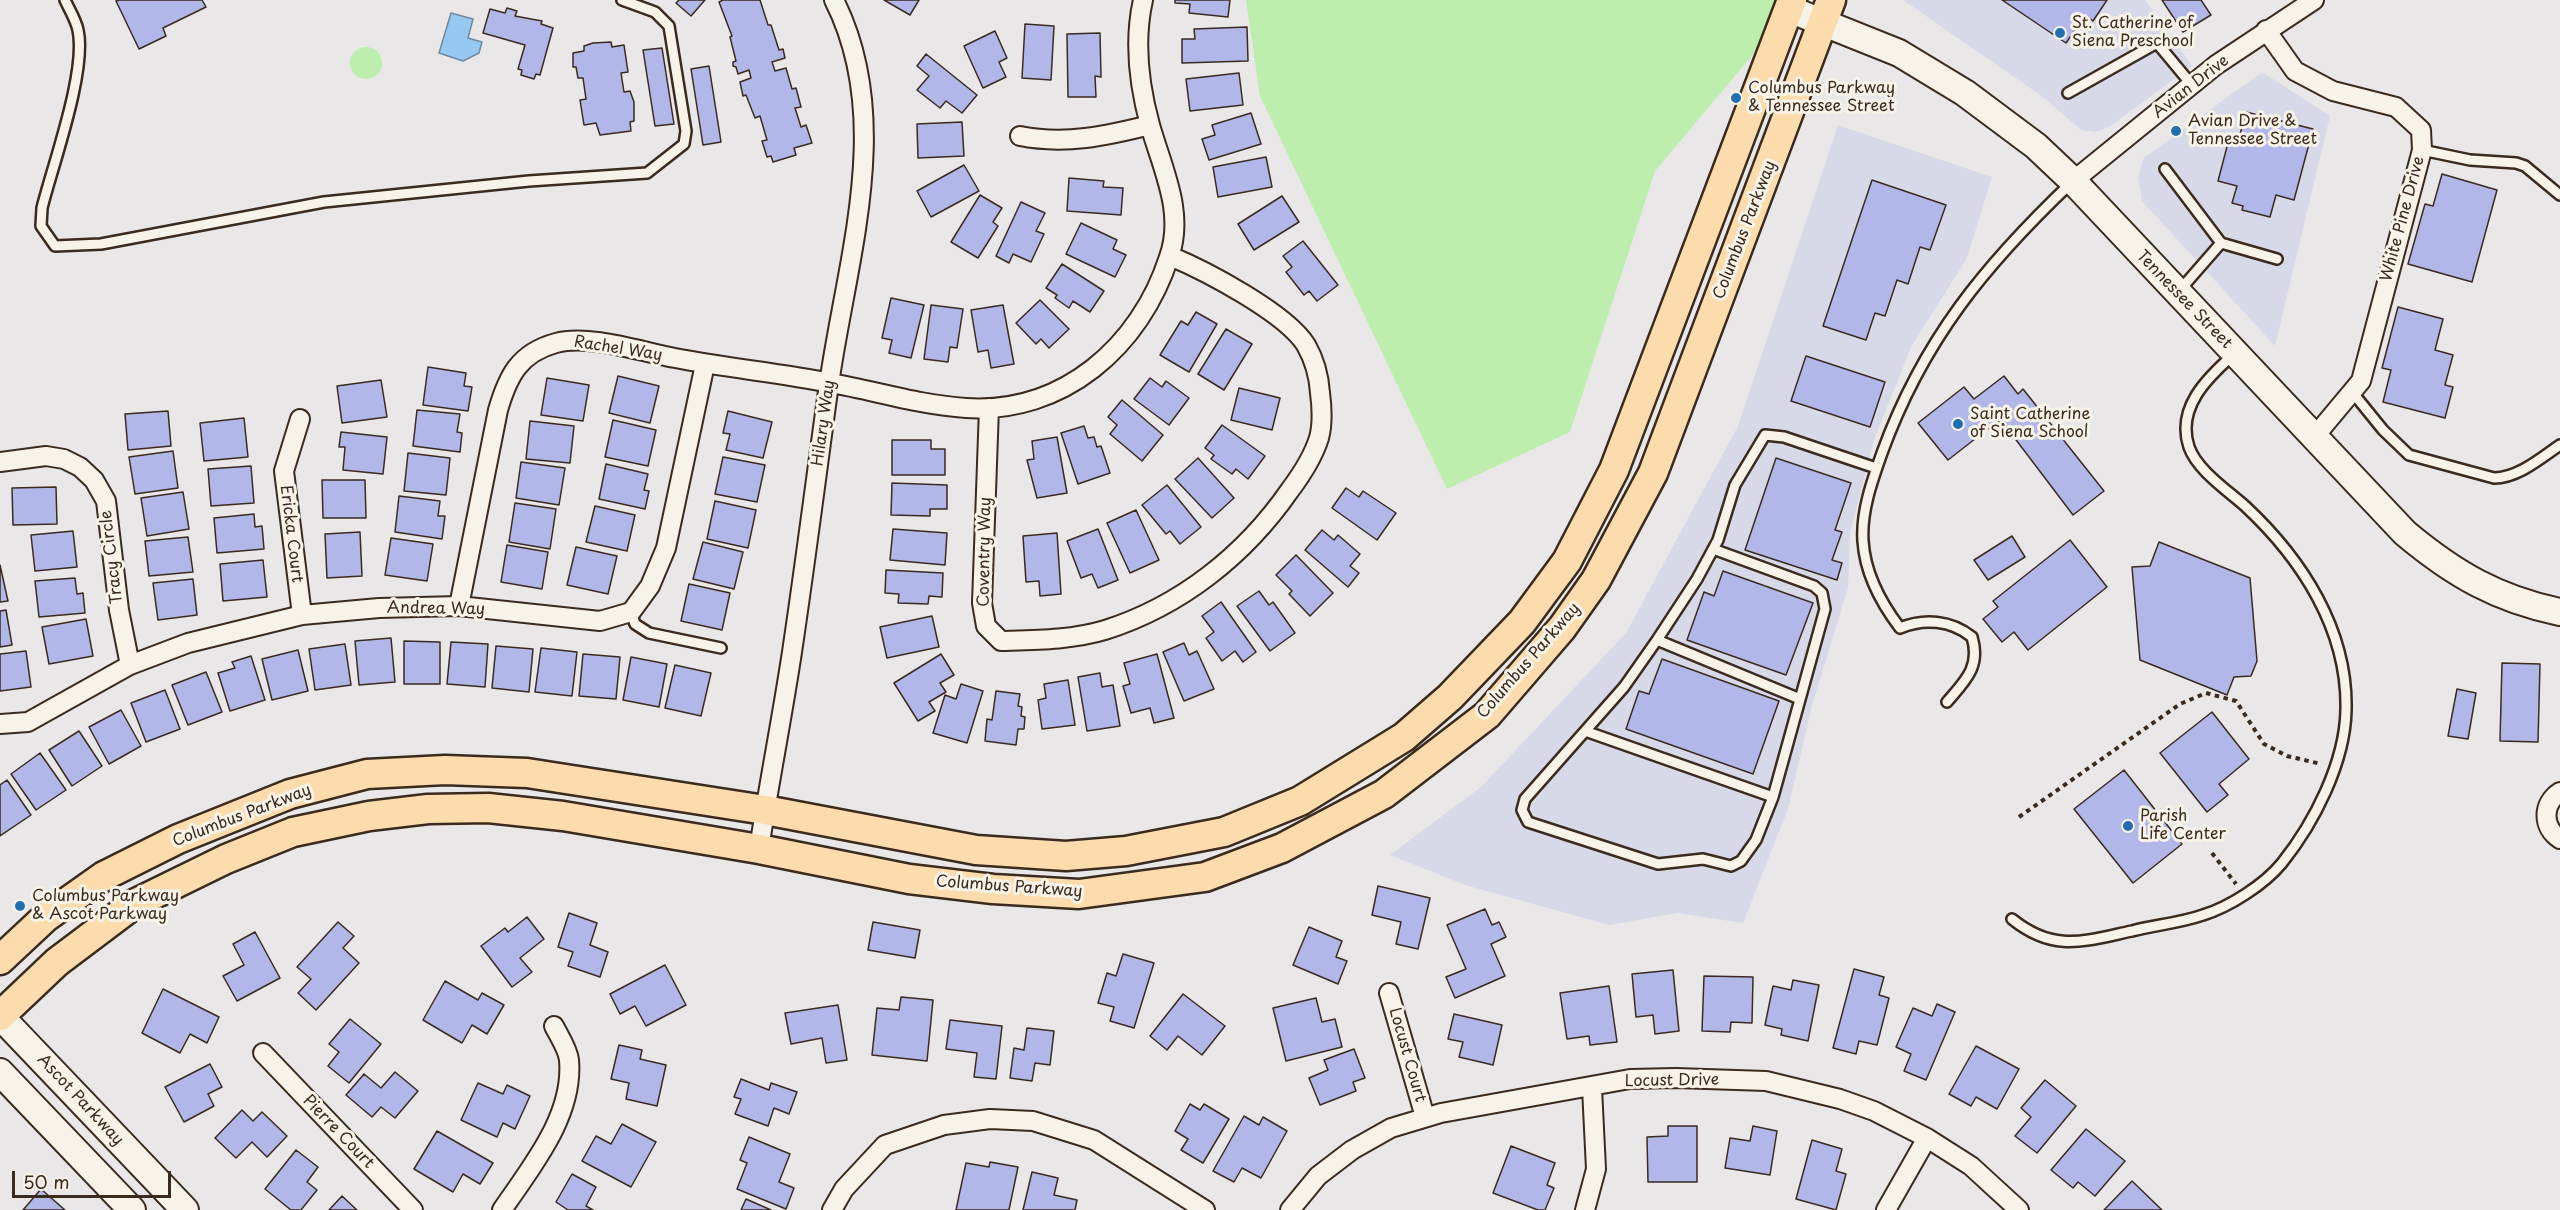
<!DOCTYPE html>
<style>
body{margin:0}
#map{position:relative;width:2560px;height:1210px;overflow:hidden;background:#e9e7e8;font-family:"Playpen Sans",sans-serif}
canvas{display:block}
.scale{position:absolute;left:12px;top:1171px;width:159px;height:27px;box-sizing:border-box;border:3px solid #3b2a1e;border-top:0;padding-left:8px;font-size:18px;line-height:21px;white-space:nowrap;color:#3b2a1e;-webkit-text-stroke:4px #f7f3e8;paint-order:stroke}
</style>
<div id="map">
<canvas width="2560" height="1210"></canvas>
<div class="scale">50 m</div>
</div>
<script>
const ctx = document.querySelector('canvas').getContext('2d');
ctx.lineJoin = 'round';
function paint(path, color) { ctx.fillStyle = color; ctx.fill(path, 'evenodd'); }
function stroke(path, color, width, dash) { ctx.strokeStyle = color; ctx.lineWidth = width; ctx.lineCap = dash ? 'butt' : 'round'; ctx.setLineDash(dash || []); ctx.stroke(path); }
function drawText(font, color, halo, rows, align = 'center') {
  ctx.font = font + ' "Playpen Sans",sans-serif'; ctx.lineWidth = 6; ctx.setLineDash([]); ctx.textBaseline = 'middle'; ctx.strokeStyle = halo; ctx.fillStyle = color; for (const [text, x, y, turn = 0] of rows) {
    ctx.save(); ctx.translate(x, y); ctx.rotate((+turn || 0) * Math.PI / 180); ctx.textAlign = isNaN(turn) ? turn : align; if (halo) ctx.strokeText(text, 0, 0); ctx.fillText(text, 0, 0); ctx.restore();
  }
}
const built = new Path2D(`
 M1903,0H2145L2192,66L2109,127L2095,132L2081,130L2043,97Z
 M2262,72L2330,116L2275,346L2142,201L2138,177L2144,158Z
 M1838,125L1992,177L1967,258L1911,347L1874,440L1850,533L1848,588L1812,705L1788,809L1743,923L1678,913L1609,925L1465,885L1390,855L1481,787L1626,633L1738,426Z`);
const green = new Path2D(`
 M1246,0H1774L1777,26L1655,171L1570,432L1447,489L1260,96Z
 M350 63a16 16 0 1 1 32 0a16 16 0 1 1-32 0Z`);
const water = new Path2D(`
 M451,13L473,19L468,38L482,42L479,53L463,61L439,53Z`);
const building = new Path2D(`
 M119,0H202L206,7L163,28L166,36L139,49L116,1Z
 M679,0H705L691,16L676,3Z
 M723,0H760L768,25H771L779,50L783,49L785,58L772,62L775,71L786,68L792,89L796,88L801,107L795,108L801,127L806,125L812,143L794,148L796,155L773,162L771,156L767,157L762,141L767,140L760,116L755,118L746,95L743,96L740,82L751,78L749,70L738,74L736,67L733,66V62L736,61L730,37L732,36L719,2Z
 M884,0H919L910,15Z
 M1175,0H1230L1228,17L1189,13L1190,4L1175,3Z
 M2002,0H2107L2093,21L2085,15L2066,43Z
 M2162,0H2201L2211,15L2183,32Z
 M507,8L517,11L515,16L542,21L541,24L553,28L540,75L536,74L534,79L521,75L522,70L518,69L525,45L483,33L490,9L505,13Z
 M1025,24L1054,26L1051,80L1022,78Z
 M1247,27L1248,61L1182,63V39H1195L1194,29Z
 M995,31L1007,58L999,62L1006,77L983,88L964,46Z
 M1100,33L1101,77L1095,76L1096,97H1068L1067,34Z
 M611,42L612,47L624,45L628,72L621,73L624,92L630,91L634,102V121L630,122L631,131L600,135L596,123L584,125L580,100L586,99L583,78H578L576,67H573V53L584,51V46L593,43Z
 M662,48L674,124L655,126L643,50Z
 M926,54L977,95L962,113L946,101L940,108L917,90L929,76L917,66Z
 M709,66L721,142L703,145L691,69Z
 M1239,73L1243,105L1190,111L1186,79Z
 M2246,112L2313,129L2294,200L2276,195L2270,217L2242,210L2243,206L2232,203L2237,186L2218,181L2229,139L2238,142Z
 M1251,113L1261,144L1209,160L1202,139L1215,135L1212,125Z
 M962,122L964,156L918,158L917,124Z
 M1266,157L1272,187L1218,197L1213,167Z
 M964,165L979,191L931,217L917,191Z
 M2442,174L2497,190L2472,282L2408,264L2425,204L2433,206Z
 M1069,178L1104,181L1103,187L1123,188L1121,215L1067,211Z
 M1872,180L1946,205L1930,250L1920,247L1908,284L1897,280L1885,316L1875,313L1866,340L1823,326Z
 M980,195L1002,208L993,222L998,226L978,258L951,242Z
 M1282,196L1299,222L1254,250L1238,224Z
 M1021,202L1045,213L1036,231L1044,234L1031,262L1013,254L1009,263L996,256Z
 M1081,223L1117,240L1113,249L1126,255L1115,277L1066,254Z
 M1303,241L1338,285L1317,301L1309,291L1304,295L1286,272L1292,267L1283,256Z
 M1062,264L1104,291L1090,312L1073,301L1069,308L1055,298L1057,295L1046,288Z
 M891,298L924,305L911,358L889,353L892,340L882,338Z
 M1040,300L1069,329L1049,348L1041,339L1036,344L1016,323Z
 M931,305L963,309L957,348L950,347L948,362L924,359Z
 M1003,305L1014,364L991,368L988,350L978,352L971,310Z
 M2398,307L2443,319L2435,350L2453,355L2445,385L2453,387L2445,418L2383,402L2391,370L2382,368Z
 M1196,312L1217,324L1189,372L1160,355L1181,321L1188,325Z
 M1226,329L1252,344L1224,390L1198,374Z
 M1806,356L1885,382L1870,427L1791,401Z
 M428,367L466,373L464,386L472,387L468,411L423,405Z
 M618,376L659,386L650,423L609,413Z
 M2004,376L2018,394L2023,389L2104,491L2073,515L2004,424L1998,421L1948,460L1918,423L1964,387L1974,399Z
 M547,378L589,385L583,421L541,415Z
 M1150,378L1162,387L1166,381L1189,398L1169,425L1134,399Z
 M381,380L387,417L342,423L337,386Z
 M1239,388L1280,398L1272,430L1231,420Z
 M1122,400L1163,435L1142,461L1110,434L1117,425L1108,417Z
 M417,410L460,414L457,432L462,433L460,452L413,446Z
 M168,411L171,446L128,450L125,414Z
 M728,411L772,422L763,458L726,450L730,434L723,433Z
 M244,418L248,457L204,461L200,423Z
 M613,420L656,430L648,466L605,457Z
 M530,421L574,426L570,463L526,459Z
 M1222,425L1265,456L1248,479L1236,469L1232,474L1211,459L1214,455L1205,448Z
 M1084,426L1088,438L1094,437L1097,447L1101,446L1110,473L1078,484L1061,433Z
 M341,432L387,437L383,474L343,470L345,447H339Z
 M1057,437L1067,493L1037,498L1027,460L1034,459L1032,441Z
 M892,440H931V449H945V475H892Z
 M173,451L178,488L135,494L129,457Z
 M408,453L450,458L446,495L404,491Z
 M723,457L765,465L757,502L715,494Z
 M1198,458L1234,498L1212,518L1175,479Z
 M1776,458L1851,483L1835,530L1842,532L1832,560L1842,563L1837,580L1745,550Z
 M521,462L565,468L559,505L516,498Z
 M606,464L648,474L644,490L649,491L645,509L599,499Z
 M251,466L254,503L211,506L208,469Z
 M322,480H365L366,518H323Z
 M892,483L947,485V509H930V516L891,515Z
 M1167,485L1201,527L1180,544L1170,531L1166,534L1142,505Z
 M56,487L57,524L13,525L12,488Z
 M1346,488L1359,497L1363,491L1396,513L1377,540L1332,508Z
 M183,492L189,529L147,536L141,498Z
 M399,496L440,501L438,516H445L442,539L395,532Z
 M715,501L756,510L748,548L707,539Z
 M515,503L556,509L550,549L509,542Z
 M595,506L635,515L627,551L586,542Z
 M1136,510L1159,560L1130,573L1107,523Z
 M254,514L255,527L262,526L264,549L217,553L214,518Z
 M893,529L947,533L945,565L890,560Z
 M1098,529L1118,580L1098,588L1092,574L1081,578L1067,541Z
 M1322,530L1334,540L1338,535L1360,554L1350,566L1359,573L1348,587L1305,550Z
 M73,531L77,567L35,571L31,535Z
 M360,532L362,576L327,578L325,534Z
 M1057,533L1061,594L1040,596L1039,581L1026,582L1023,536Z
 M2012,536L2025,557L1988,580L1974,560Z
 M188,537L193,572L149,576L145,541Z
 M391,538L433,544L427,581L385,575Z
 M2070,540L2107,587L2028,650L2014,632L2002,642L1983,619L1998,607L1993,601Z
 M703,542L743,552L734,589L693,579Z
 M2159,542L2250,578L2257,661L2251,676L2234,677L2227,695L2140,660L2132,567L2150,566Z
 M507,545L548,552L542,589L501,582Z
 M576,547L617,556L608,594L567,585Z
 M1296,555L1333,593L1310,616L1289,594L1292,591L1276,575Z
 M263,560L267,597L223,601L220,564Z
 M0,565L8,601L0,602Z
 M886,570L943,573L942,597L929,596L928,604L898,603L899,594L885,593Z
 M1723,571L1813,603L1786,675L1687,640L1704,592L1714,596Z
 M75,578L77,594L83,593L85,613L39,617L35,581Z
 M193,579L197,615L158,620L153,583Z
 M689,584L730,593L722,630L681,621Z
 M1259,591L1269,605L1273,602L1295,633L1270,651L1237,606Z
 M1221,602L1256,652L1243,662L1235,651L1222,661L1206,638L1214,632L1202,616Z
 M6,610L12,645L0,647V611Z
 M932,616L939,647L887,658L880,627Z
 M86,619L93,656L49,664L42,627Z
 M391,638L395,682L359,685L355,641Z
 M404,641L440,642V684H404Z
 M451,642L488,644L485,687L447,684Z
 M1184,643L1189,655L1197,651L1214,689L1184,701L1163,652Z
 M345,644L351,685L315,690L309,649Z
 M496,646L533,649L529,692L492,688Z
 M541,648L577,652L572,696L535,692Z
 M298,650L308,691L272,700L262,659Z
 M26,651L31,687L0,691V654Z
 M583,654L620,657L616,699L579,696Z
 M941,654L954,675L940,683L946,692L929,702L935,711L918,721L894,683Z
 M1157,654L1174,718L1154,723L1150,708L1131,713L1123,686L1130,684L1124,663Z
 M251,656L265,700L230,711L218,673L235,668L232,662Z
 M631,657L667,664L659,707L623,700Z
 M1662,659L1779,701L1753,774L1626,729L1639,691L1649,694Z
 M2502,663L2540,664L2538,742L2500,741Z
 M675,665L711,673L701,716L665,708Z
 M206,672L222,712L188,725L172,685Z
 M1100,673L1102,687L1113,685L1120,726L1087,731L1078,677Z
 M1068,680L1075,725L1042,729L1038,700L1046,698L1044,684Z
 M961,684L983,691L967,743L933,733L945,695L956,699Z
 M2457,689L2476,693L2468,739L2448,736Z
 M165,690L180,729L146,742L131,703Z
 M996,691L1020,694L1018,706L1022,707L1021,716L1025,717L1024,729H1018L1016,745L985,741L987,719L992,720Z
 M121,710L141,746L109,764L89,727Z
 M2212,712L2249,759L2219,784L2228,795L2207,812L2160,753Z
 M79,731L102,766L72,786L49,750Z
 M40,753L66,790L36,810L11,774Z
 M2124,770L2182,844L2133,883L2074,809Z
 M7,780L31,815L0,836V785Z
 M1378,886L1430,898L1418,949L1396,944L1401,922L1372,915Z
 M1485,909L1492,925L1499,922L1506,937L1491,944L1505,976L1455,998L1446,977L1466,969L1447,925Z
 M569,913L597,923L590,945L608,952L600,977L568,966L573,952L558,947Z
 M527,917L544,939L520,958L532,972L512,987L481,946L505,928L508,932Z
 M338,922L354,936L343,948L359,963L316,1010L298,993L311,979L297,967Z
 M873,922L920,930L915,958L868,950Z
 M1309,927L1342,941L1336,957L1347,961L1338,984L1293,965Z
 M255,932L280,978L237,1001L223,976L244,965L233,944Z
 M1123,954L1154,963L1134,1028L1110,1021L1114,1007L1098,1003L1107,973L1116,976Z
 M665,965L686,1005L646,1026L635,1006L620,1014L610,994Z
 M1854,969L1884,977L1879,995L1889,998L1877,1045L1859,1041L1856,1054L1833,1048Z
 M1673,970L1679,1031L1655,1034L1653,1015L1636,1017L1632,974Z
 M1704,976L1753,977L1752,1023L1731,1022L1730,1032L1702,1031Z
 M1793,980L1819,985L1808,1041L1781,1035L1782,1029L1765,1025L1773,986L1791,990Z
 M445,981L478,1000L482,993L504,1005L487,1034L472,1025L462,1043L423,1020Z
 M1609,986L1617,1042L1590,1045L1589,1036L1567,1039L1560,993Z
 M163,989L219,1017L207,1043L190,1034L180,1053L142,1033Z
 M1183,994L1225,1026L1202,1055L1178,1036L1167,1050L1150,1036Z
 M901,997L933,1000L927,1061L872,1055L877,1008L899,1010Z
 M1316,998L1322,1022L1335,1019L1342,1047L1286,1061L1273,1008Z
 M1937,1004L1955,1012L1926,1080L1904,1071L1911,1054L1896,1047L1913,1008L1932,1016Z
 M838,1005L847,1060L826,1063L822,1038L791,1044L785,1013Z
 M1454,1014L1502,1025L1493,1065L1459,1057L1463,1042L1448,1039Z
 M350,1019L381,1044L349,1083L328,1066L339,1052L329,1044Z
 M950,1020L1002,1026L996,1079L974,1077L977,1053L946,1049Z
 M1027,1028L1054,1031L1050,1065L1035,1063L1032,1081L1010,1078L1014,1048L1024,1050Z
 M619,1045L642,1050L640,1059L666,1065L657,1106L626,1099L629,1083L611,1079Z
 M1976,1046L2019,1069L1997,1109L1976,1097L1971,1106L1949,1094Z
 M1354,1049L1365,1078L1353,1082L1356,1091L1320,1105L1309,1078L1328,1070L1324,1060Z
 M210,1064L222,1087L208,1094L214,1106L184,1122L165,1087Z
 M395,1072L418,1091L395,1118L381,1107L372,1117L346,1095L364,1074L381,1088Z
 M741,1079L769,1090L771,1083L797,1092L789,1114L774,1108L768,1126L735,1114L741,1099L734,1097Z
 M2045,1080L2076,1106L2037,1153L2015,1136L2031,1117L2021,1108Z
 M478,1083L503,1094L507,1085L530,1096L515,1129L503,1123L497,1137L461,1120Z
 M1190,1104L1200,1110L1204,1104L1229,1119L1203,1163L1181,1150L1188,1139L1175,1131Z
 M242,1110L253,1121L262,1112L287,1136L267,1157L252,1142L236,1158L215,1138Z
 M1244,1116L1259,1125L1263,1117L1287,1131L1261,1178L1242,1168L1234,1182L1213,1171Z
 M622,1124L656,1142L631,1187L582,1161L596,1136L611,1144Z
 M1668,1126H1697V1182H1648L1647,1137L1668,1136Z
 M1753,1126L1777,1131L1770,1175L1725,1168L1730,1138L1750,1141Z
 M2086,1129L2125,1161L2095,1196L2078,1182L2073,1188L2051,1170Z
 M437,1131L493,1163L480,1184L463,1174L453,1192L414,1169Z
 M749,1137L790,1154L779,1182L794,1188L786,1209L737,1189L747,1163L740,1160Z
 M1812,1140L1842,1149L1836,1171L1846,1174L1836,1210L1796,1199Z
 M1511,1146L1555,1163L1547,1185L1554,1188L1545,1210H1538L1493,1193Z
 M296,1150L318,1167L307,1182L317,1190L301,1210H291L265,1189Z
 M990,1162L1018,1167L1009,1210H956L966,1163L989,1167Z
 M1032,1172L1058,1178L1054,1195L1077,1200L1075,1210H1023Z
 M572,1174L596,1187L586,1206L593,1210H568L556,1202Z
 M2132,1181L2162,1210H2104Z
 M41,1189L65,1210H23Z
 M342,1196L357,1210H329Z
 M746,1199L771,1210H741Z`);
const path = new Path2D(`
 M2019,817L2180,704L2206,693L2236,701L2264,744L2287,756L2321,764
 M2212,853L2236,884`);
const lane = new Path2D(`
 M65,0C69,9 76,20 78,30C87,71 53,164 42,208L41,226L55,246L101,244L324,202L529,181L647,173L684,144L686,131L669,26L655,12L622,0
 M2068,93L2157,43L2192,85
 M2422,150L2470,160L2516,163L2525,166L2560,195
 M2165,169L2221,243L2180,290
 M2221,243L2277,259
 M2353,393L2383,430L2409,455L2494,478C2518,478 2541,458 2560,445
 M1713,549L1814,586L1822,593L1825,609L1773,797L1756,840L1741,861L1731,866L1703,859L1658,864L1528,822L1522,810L1525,799L1624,687L1657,640L1697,579L1718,540L1735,485L1765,435L1784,437L1876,468
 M631,612L635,624L649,633L721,648
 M1657,640L1800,699
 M1947,702C1965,681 1981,667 1972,637C1951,620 1924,618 1900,628C1881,603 1865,574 1863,541C1861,512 1872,481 1882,453C1923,340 1985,265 2071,183
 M1585,731L1773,797
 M2012,919C2054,953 2084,941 2132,931C2155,925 2180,923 2203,915C2229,907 2264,885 2282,863C2314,823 2345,763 2346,710C2348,630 2302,559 2245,506C2227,490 2197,470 2189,447C2176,408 2207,378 2233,355`);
const street = new Path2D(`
 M2266,30L2295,71L2333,91L2396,107L2421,130L2422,150L2361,381L2315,436
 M1020,136C1065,145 1106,136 1150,125
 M2073,181L2216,65L2314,0
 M989,408L982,603L986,626L1001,641C1035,640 1072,640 1105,630C1181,606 1245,555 1290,490C1302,474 1313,457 1319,438C1323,423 1322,408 1320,393C1319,377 1314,359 1306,345C1286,313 1206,271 1170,256
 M300,419L284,471L302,615
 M0,462L46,456L64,459L80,467L94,480L106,501L119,610L130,665
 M459,606L498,410C508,376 519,353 556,343C589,334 642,352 675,358C727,368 780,373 831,383C876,391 920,405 966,408C1063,414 1140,347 1169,257C1185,212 1162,168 1150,125C1139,85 1134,40 1143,0
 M0,724L28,722L130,665L188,643L302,615L379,608L459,606L600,621L631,612L650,586L666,548L705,364
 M2560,792C2542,804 2542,827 2560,839
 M759,849C769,783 782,718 792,652C805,565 816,478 828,391C845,264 896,122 834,0
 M1389,993L1425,1117
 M263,1053L413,1210
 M502,1210C531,1167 574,1116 569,1060C568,1049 559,1036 554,1026
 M832,1210L844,1189L885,1145L944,1125L990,1119L1033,1121L1094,1140L1205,1210
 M1290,1210L1318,1176L1352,1150L1391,1128L1441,1113L1630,1079L1676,1078L1766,1081L1840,1099L1874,1111L1927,1138L1971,1166L2019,1210
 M1585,1210L1596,1169L1592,1088
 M1886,1210L1927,1138`);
const secondary = new Path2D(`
 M1789,9L1899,53L1965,93L2036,146L2073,181L2405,533C2454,574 2497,599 2560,612
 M0,1016L185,1210
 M0,1072L132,1210`);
const primary = new Path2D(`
 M0,960L46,917L104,876L178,839L290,794L367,774L445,770L527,773L765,810L976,850L1066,856L1126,851L1224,832L1300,801L1404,737L1450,697L1522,622L1567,561L1614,470L1792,0
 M0,1016L57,962L134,904L226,859L293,832L369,816L428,809L488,808L563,816L759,849L909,879L993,889L1079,894L1205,877L1282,848L1384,794L1487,715L1562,628L1596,580L1653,473L1831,0`);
const markers = [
 [2060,33,6,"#1f6fb2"],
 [1736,98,6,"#1f6fb2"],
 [2176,131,6,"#1f6fb2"],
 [1958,424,6,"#1f6fb2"],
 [2128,826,6,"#1f6fb2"],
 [20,906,6,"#1f6fb2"]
];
const poiNames = [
 ["St. Catherine of",2072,24],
 ["Siena Preschool",2072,42],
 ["Columbus Parkway",1748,89],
 ["& Tennessee Street",1748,107],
 ["Avian Drive &",2188,122],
 ["Tennessee Street",2188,140],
 ["Saint Catherine",1970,415],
 ["of Siena School",1970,433],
 ["Parish",2140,817],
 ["Life Center",2140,835],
 ["Columbus Parkway",32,897],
 ["& Ascot Parkway",32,915]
];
const streetNames = [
 ["Avian Drive",2191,87,-38],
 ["White Pine Drive",2403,219,-75],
 ["Columbus Parkway",1745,230,-69],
 ["Tennessee Street",2184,300,46],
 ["Rachel Way",618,349,9],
 ["Hilary Way",824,423,-82],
 ["Ericka Court",291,534,83],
 ["Coventry Way",985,552,-89],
 ["Tracy Circle",112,557,-97],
 ["Andrea Way",436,609,1],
 ["Columbus Parkway",1529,661,-49],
 ["Columbus Parkway",242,816,-21],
 ["Columbus Parkway",1009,887,4],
 ["Locust Court",1407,1055,74],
 ["Locust Drive",1672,1081,-1],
 ["Ascot Parkway",80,1100,47],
 ["Pierre Court",338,1132,46]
];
paint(built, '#d8d9e8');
paint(green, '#bdeeae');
paint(water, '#95c8f2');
stroke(water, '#71899d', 1.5);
paint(building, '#b1b7e8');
stroke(building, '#3b2a1e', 1.5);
stroke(lane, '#3b2a1e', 14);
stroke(street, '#3b2a1e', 22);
stroke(secondary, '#3b2a1e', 30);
stroke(primary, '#3b2a1e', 33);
stroke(path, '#3b2a1e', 4, [4.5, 4.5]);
stroke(lane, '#f7f3e8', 9);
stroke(street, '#f7f3e8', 18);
stroke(secondary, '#f7f3e8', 26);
stroke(primary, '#fcdcac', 28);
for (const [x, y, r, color] of markers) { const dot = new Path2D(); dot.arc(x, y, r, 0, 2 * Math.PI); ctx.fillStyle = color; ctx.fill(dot); stroke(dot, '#f7f3e8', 2); }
drawText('16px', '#3b2a1e', '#f7f3e8', poiNames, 'left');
drawText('16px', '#3b2a1e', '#f7f3e8', streetNames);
</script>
